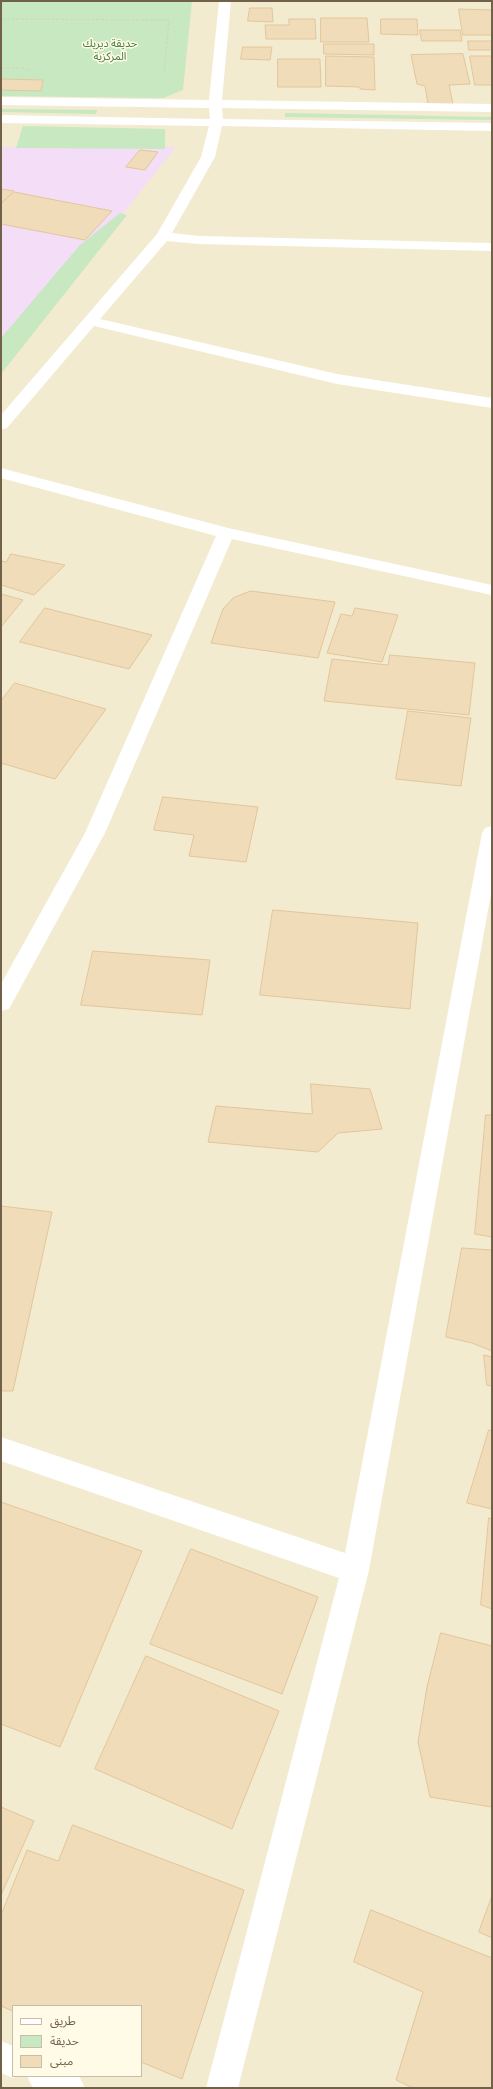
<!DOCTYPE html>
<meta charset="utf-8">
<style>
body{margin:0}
#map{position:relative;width:493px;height:2089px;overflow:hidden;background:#fcf7e1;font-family:Barlow,"Noto Sans Arabic",sans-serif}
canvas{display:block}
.frame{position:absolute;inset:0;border:2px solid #726149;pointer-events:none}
.legend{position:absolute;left:12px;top:2005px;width:130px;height:72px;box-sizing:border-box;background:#fffbe7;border:1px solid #c7bda8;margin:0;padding:5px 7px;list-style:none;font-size:12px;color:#726149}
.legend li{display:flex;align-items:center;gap:8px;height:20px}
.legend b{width:20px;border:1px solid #c7bda8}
</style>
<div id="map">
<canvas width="493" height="2089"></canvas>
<div class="frame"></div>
<ul class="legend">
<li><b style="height:5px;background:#fff"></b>طريق</li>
<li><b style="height:11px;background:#c7e8c0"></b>حديقة</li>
<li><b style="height:11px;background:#f0dcb9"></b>مبنى</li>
</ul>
</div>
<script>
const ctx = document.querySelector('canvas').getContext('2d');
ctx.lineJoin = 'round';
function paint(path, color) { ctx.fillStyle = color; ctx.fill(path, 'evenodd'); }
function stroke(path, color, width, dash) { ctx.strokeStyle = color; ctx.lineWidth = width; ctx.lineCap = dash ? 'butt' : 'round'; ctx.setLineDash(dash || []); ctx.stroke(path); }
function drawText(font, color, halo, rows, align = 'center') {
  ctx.font = font + ' Barlow,"Noto Sans Arabic",sans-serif'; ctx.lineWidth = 3; ctx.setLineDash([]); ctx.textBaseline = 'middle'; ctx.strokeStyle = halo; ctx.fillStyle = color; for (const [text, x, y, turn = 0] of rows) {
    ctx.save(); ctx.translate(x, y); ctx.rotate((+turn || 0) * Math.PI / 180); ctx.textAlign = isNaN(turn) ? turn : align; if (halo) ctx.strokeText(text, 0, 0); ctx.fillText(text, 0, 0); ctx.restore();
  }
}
const residential = new Path2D(`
 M1,1H492V2088H1ZM13,2006H141V2076H13Z`);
const education = new Path2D(`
 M1,147H176L1,368Z`);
const green = new Path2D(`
 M1,1H192L183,90L163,98L1,96Z
 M1,109L97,110L96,114L1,112Z
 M285,113L492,117V120L285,117Z
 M23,126L165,129V149L16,148Z
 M120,213L127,215L1,374V338L80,245Z`);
const building = new Path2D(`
 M250,8H272L273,22L248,21Z
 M459,9L492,10V35H463Z
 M321,18H367L369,42H321Z
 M289,19H315L316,39H266L265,25H289Z
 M381,19H417L418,35L381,34Z
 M420,30H460L462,41H422Z
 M468,41H492V50H469Z
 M324,44H374V55L324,54Z
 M243,47H272L270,60L241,59Z
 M463,54L470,84L449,85L453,104H428L425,86L417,84L411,55Z
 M326,56L374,57L375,90L360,89V87L326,86Z
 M470,56H492V85H475Z
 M278,59H320L321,87H278Z
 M1,79L43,80L41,91L1,90Z
 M140,150L158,152L145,170L126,167Z
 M1,189L14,191L1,204Z
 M14,192L112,211L85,240L1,224V204Z
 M11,554L65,565L34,595L1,585V561L6,562Z
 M251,591L335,602L318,658L211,643L223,609L233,598Z
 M1,594L23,600L1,627Z
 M45,608L152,635L129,669L20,642Z
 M355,608L398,615L382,662L327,653L341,614L352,616Z
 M390,655L475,663L469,715L324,701L332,659L388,665Z
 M15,683L106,709L55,779L1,763V701Z
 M408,711L471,718L461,786L396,779Z
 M163,797L258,807L246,862L189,856L194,835L154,830Z
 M273,910L418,923L410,1009L260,995Z
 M93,951L210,960L202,1015L81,1005Z
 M311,1084L370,1089L382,1129L338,1133L318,1152L208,1142L216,1106L312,1114Z
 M486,1115H492V1237L475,1234Z
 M1,1206L52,1212L13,1391H1Z
 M462,1248L492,1250V1351L472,1343L446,1337Z
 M484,1355L492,1357V1386L487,1385Z
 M489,1430L492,1431V1509L467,1503Z
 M1,1502L142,1551L60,1747L1,1724Z
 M489,1518L492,1519V1609L481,1605Z
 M191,1549L318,1597L282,1694L150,1644Z
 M441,1633L492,1646V1807L430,1797L418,1742L427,1687Z
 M146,1656L279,1711L232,1829L95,1769Z
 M1,1807L34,1821L1,1895Z
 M73,1825L244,1890L182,2079L141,2062V2006H13V2011L1,2006V1915L27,1850L58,1861Z
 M492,1896V1938L479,1932Z
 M371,1910L492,1958V2088H413L396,2080L423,1992L354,1962Z`);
const path = new Path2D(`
 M1,19L169,20L164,73
 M1,24L2,19
 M1,68H24L29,70`);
const minor = new Path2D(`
 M219,1H231L222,100L492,104V112L222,108L223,119L492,123V131L222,126L215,157L172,233L199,236L492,243V251L199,244L167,241L100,319L337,374L492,398V408L337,384L94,326L7,428L1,430V415L157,234L201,157L209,126L1,123V115L210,119L209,108L1,105V97L209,100Z
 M1,468L228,528L492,585V595L232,539L105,833L9,1009L1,1011V984L85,833L216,536L1,478Z
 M492,826V888L369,1570L238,2088H206L339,1578L1,1461V1437L345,1553L482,833L485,828Z
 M1,2041L13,2046V2076H18L13,2078L1,2073Z
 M27,2076H79L85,2088H33Z`);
const farParknames = [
 ["حديقة ديريك",110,43],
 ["المركزية",110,56]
];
paint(residential, '#f3ebd0');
paint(education, '#f4def7');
paint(green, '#c7e8c0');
paint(building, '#f0dcb9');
stroke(building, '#e3c69a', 1);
stroke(path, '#d5bf9d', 1.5, [0.5, 2]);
paint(minor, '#fff');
drawText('11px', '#477d43', '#fffbe7', farParknames);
</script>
